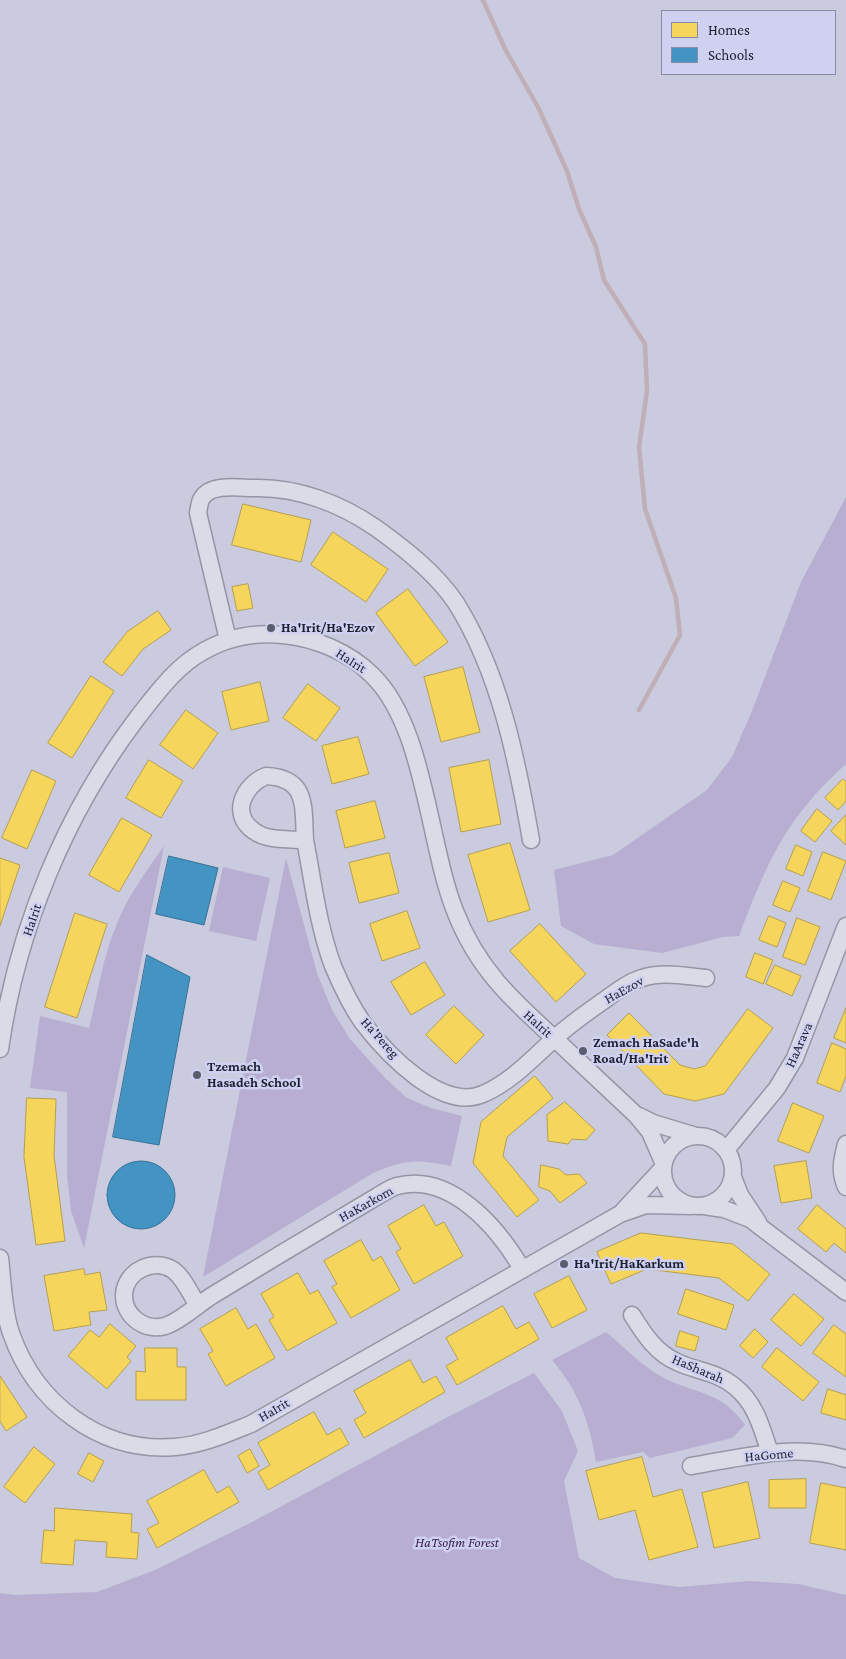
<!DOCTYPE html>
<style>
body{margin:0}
#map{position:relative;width:846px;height:1659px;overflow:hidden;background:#cacbdf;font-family:"Crimson Pro",serif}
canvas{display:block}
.legend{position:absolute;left:661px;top:10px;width:175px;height:65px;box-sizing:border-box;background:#d0d1f1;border:1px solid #888ba4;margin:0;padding:6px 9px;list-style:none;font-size:15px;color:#1d2231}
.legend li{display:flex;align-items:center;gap:10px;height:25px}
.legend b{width:25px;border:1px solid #888ba4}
</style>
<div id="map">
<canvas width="846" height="1659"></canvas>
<ul class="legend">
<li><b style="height:14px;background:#f6d55c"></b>Homes</li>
<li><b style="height:14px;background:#4393c3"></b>Schools</li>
</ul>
</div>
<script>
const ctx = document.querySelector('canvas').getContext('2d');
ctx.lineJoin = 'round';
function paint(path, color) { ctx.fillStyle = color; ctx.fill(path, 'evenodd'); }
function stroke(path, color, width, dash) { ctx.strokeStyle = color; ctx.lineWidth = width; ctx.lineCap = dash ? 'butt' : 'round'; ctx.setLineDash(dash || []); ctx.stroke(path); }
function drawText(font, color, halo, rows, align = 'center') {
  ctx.font = font + ' "Crimson Pro",serif'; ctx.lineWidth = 5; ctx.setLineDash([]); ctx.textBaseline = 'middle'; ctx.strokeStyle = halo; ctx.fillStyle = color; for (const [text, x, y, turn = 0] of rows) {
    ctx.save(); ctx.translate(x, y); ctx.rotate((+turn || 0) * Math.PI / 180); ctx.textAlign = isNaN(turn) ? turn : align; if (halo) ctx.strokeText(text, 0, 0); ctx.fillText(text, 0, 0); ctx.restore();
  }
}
const green = new Path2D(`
 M846,497V764C785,819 768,861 739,936L723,937L662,953L594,944L561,926L554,870L613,855L707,790L732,757L752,711L801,582Z
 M164,846L84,1248L71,1211L67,1174V1092L30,1088L40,1016L89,1028C98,993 103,955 118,921C129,894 147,870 164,846Z
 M286,858L317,973L332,1010L350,1039L386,1079L407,1098L431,1108L462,1116L451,1166C416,1159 406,1159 373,1173L203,1277Z
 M223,867L270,878L256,941L209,931Z
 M606,1332C624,1347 643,1367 664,1378C696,1394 723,1392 745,1425L732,1438L650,1458L643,1452L596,1462C590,1423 578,1390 552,1360Z
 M534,1373L562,1411L578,1451L564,1481L579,1558L615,1578L679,1587L750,1581L798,1584L846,1595V1659H0V1593L14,1595L97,1592L155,1570L252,1522L442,1420Z`);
const homes = new Path2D(`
 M243,504L311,520L301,562L232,545Z
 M333,532L388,569L366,602L311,565Z
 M248,584L253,608L237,611L232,587Z
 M408,589L448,642L415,666L376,613Z
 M158,611L171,630L143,649L122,676L103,662L127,632Z
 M463,667L480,732L441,742L424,677Z
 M91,676L114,691L72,758L48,743Z
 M260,682L269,721L231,730L222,692Z
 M308,684L340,708L316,741L283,718Z
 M186,710L218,733L193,769L160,745Z
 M358,737L369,774L332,784L322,746Z
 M149,760L183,781L161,818L126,798Z
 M489,760L501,824L461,832L449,768Z
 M32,770L56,781L27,849L2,838Z
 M843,779L846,782V801L838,810L825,798Z
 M375,801L385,838L345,848L336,811Z
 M817,809L832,821L815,842L801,831Z
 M846,815V845L831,831Z
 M122,818L152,835L119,892L89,875Z
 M510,843L530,910L488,922L468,855Z
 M796,845L812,852L803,876L786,869Z
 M823,852L846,861L831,900L808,891Z
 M389,853L399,893L359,903L349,863Z
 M0,858L20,865L0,926Z
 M783,881L800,888L790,912L773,905Z
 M407,911L420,948L382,961L370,924Z
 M75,913L107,924L77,1018L45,1007Z
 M769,916L786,923L777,947L759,940Z
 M797,918L820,927L805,965L783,957Z
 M540,924L586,974L556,1002L510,951Z
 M755,953L773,960L763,984L746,977Z
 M425,962L445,995L411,1015L391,982Z
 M775,965L801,976L792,996L766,984Z
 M454,1006L484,1035L456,1064L426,1035Z
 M846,1008V1043L834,1038Z
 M748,1009L773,1028L724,1094L695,1101L664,1094L607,1035L629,1013L680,1065L694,1069L705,1066Z
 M832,1043L846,1049V1076L840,1092L817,1083Z
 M535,1076L553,1098L507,1137L503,1156L539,1200L517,1217L473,1163L481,1122Z
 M27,1098L56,1099L54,1156L65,1241L36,1245L24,1157Z
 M565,1102L595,1130L586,1140L572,1139L568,1144L548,1141L547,1115Z
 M793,1103L824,1116L809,1153L778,1141Z
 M806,1161L812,1198L781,1203L774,1166Z
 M541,1165L559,1169L566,1175L579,1174L587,1183L560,1203L550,1191L539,1187Z
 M424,1205L436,1226L444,1222L463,1256L414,1284L396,1252L401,1249L388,1226Z
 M817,1205L846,1229V1253L834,1243L826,1252L798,1229Z
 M641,1233L733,1244L770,1274L748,1301L719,1278L647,1269L611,1284L597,1252Z
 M361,1240L373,1261L381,1256L400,1290L351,1318L332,1287L337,1284L324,1261Z
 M84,1269L85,1275L100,1272L107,1310L89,1312L91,1325L54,1331L44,1276Z
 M298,1273L310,1294L318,1290L337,1323L287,1351L269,1320L274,1317L261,1294Z
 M569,1276L587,1310L552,1328L534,1294Z
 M686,1289L734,1305L726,1330L678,1314Z
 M794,1294L824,1319L801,1346L771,1320Z
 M503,1306L516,1329L529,1322L539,1339L457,1385L446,1366L458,1359L446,1338Z
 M236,1308L248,1329L256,1324L275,1358L226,1386L208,1354L213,1351L200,1329Z
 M110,1324L136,1346L127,1357L131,1361L107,1389L68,1356L90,1330L99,1337Z
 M834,1325L846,1334V1377L813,1353Z
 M755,1329L768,1342L753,1358L740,1346Z
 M680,1331L699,1337L695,1351L676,1346Z
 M145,1348H177V1367H186V1400H136V1371L145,1372Z
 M777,1348L819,1382L803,1401L762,1367Z
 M410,1360L423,1383L436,1376L445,1392L364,1438L354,1420L366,1413L354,1391Z
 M0,1376L27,1417L6,1431L0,1421Z
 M828,1389L846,1395V1420L821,1413Z
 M314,1412L327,1435L340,1428L349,1444L268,1490L258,1472L270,1465L258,1443Z
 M34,1447L55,1464L25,1503L4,1487Z
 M250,1449L259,1466L247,1473L238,1456Z
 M89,1453L104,1461L93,1482L78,1474Z
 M642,1457L653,1497L682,1489L698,1547L649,1560L635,1510L599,1520L586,1471Z
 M204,1470L217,1493L229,1486L239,1502L157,1548L147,1529L159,1523L147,1501Z
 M806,1479V1508H769V1480Z
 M748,1482L760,1538L714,1548L702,1493Z
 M821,1483L846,1488V1550L810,1543Z
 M55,1508L132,1514L131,1532L139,1533L137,1559L106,1557L107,1542L75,1540L73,1565L41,1563L44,1530L54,1531Z`);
const schools = new Path2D(`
 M169,856L218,868L204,925L156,914Z
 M147,955L190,977L159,1145L113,1137Z
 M107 1195a34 34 0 1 1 68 0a34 34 0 1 1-68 0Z`);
const stream = new Path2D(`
 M483,0L505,49L538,107L567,171L579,209L596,247L604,280L645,344L647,391L639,447L645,509L676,598L680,635L639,710`);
const minor = new Path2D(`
 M228,640L198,513C199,509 199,502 202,498C211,483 240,488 255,488C298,487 341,504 376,528C404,548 436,573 456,603C500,673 517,760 531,840
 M266,776C308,778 303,806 305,840C289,839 267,841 254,831C230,815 243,785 266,776Z
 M305,840C313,881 318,926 333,966C341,985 351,1006 363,1023C386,1053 441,1112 483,1094C511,1082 533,1058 555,1038C570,1024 589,1011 606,999C617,991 629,982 642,978C662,971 685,976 706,978
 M0,1049C17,930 65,813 138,717C157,693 176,666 204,651C228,637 255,632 283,635C315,638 349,652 372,675C425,726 428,843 455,911C477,968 511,999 555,1039C582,1064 609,1090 636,1115L650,1132L663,1162
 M639,1116L653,1123L693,1135
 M663 1171a35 35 0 1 1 70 0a35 35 0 1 1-70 0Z
 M846,1144C842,1160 839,1171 846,1187
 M726,1150L777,1088L795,1058L846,926
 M733,1177L740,1195L758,1222
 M704,1206L724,1209L750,1219L846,1292
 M623,1211L662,1169
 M0,1258C3,1282 3,1310 11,1333C35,1402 99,1453 175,1447C202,1445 226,1434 251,1424L620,1214L646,1205L692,1206
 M197,1304C190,1293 184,1278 173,1270C154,1258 126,1270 124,1294C123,1315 144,1332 165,1326C181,1321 198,1304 213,1295C267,1262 322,1229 376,1197C383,1193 390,1188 397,1186C451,1172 498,1228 522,1269
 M632,1315C644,1334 656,1353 677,1362C696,1371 717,1372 734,1386C756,1403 762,1429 770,1453
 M691,1466C741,1458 797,1442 846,1459`);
const markers = [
 [271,628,5,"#5a5d6e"],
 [583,1051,5,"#5a5d6e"],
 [197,1075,5,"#5a5d6e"],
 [564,1264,5,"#5a5d6e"]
];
const poiNames = [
 ["Ha'Irit/Ha'Ezov",281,628],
 ["Zemach HaSade'h",593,1043],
 ["Road/Ha'Irit",593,1059],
 ["Tzemach",207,1067],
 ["Hasadeh School",207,1083],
 ["Ha'Irit/HaKarkum",574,1264]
];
const streetNames = [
 ["HaIrit",351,661,33],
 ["HaIrit",32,920,-71],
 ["HaEzov",624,990,-29],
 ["HaIrit",538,1024,42],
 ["Ha'Pereg",380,1038,48],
 ["HaArava",799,1045,-66],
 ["HaKarkom",366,1204,-29],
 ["HaSharah",698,1369,23],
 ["HaIrit",274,1410,-30],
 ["HaGome",769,1455,-5]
];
const parkNames = [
 ["HaTsofim Forest",457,1543]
];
paint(green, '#b7aed1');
paint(homes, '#f6d55c');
stroke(homes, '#b59f4f', 1);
paint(schools, '#4393c3');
stroke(schools, '#387197', 1);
stroke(stream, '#c0afb6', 4.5);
stroke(minor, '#9396a4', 19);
stroke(minor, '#dbdbe8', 16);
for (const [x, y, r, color] of markers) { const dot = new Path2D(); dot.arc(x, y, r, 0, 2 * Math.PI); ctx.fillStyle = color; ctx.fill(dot); stroke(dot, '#d0d1f1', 2); }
drawText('bold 14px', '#1d2231', '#d0d1f1', poiNames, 'left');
drawText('14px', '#1d2231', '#d0d1f1', streetNames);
drawText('italic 14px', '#39264b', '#d0d1f1', parkNames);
</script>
